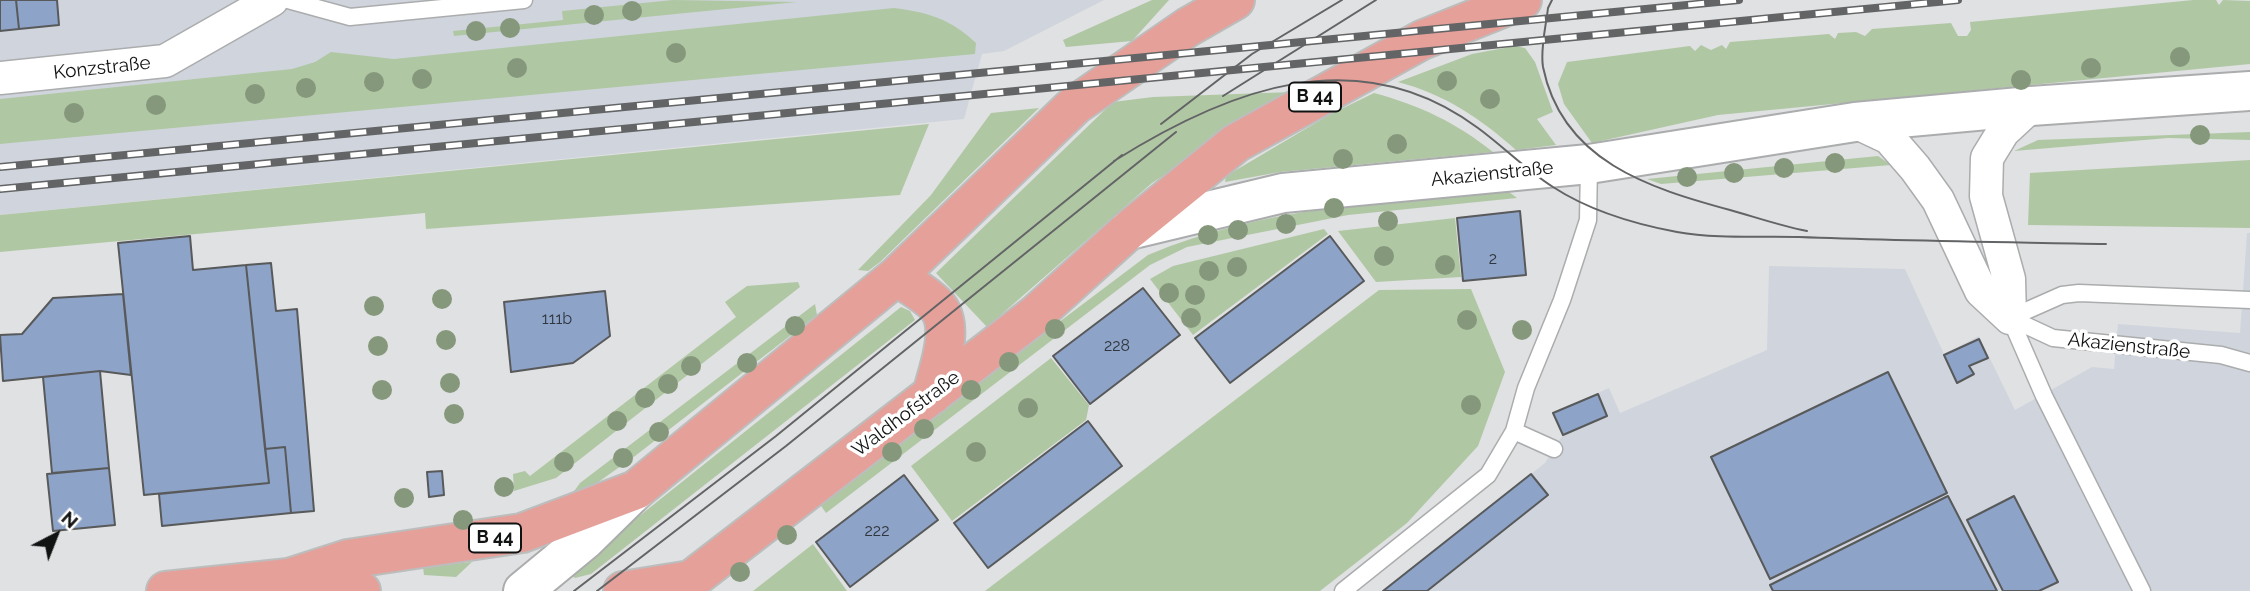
<!DOCTYPE html>
<meta charset="utf-8">
<style>
body{margin:0}
#map{position:relative;width:2250px;height:591px;overflow:hidden;background:#e0e1e2;font-family:Raleway,sans-serif}
canvas{display:block}
.north{position:absolute;left:21px;top:500px;width:70px;height:70px;-webkit-text-stroke:5px #fff;paint-order:stroke;rotate:42deg;font-size:19px;font-weight:700;line-height:28px;text-align:center;color:#111212}
.north::after{content:'';display:block;margin:auto;width:24px;height:32px;background:#111212;clip-path:polygon(50% 0,100% 100%,50% 72%,0 100%)}
</style>
<div id="map">
<canvas width="2250" height="591"></canvas>
<div class="north">N</div>
</div>
<script>
const ctx = document.querySelector('canvas').getContext('2d');
ctx.lineJoin = 'round';
function paint(path, color) { ctx.fillStyle = color; ctx.fill(path, 'evenodd'); }
function stroke(path, color, width, dash) { ctx.strokeStyle = color; ctx.lineWidth = width; ctx.lineCap = dash ? 'butt' : 'round'; ctx.setLineDash(dash || []); ctx.stroke(path); }
function drawText(font, color, halo, rows, align = 'center') {
  ctx.font = font + ' Raleway,sans-serif'; ctx.lineWidth = 7; ctx.setLineDash([]); ctx.textBaseline = 'middle'; ctx.strokeStyle = halo; ctx.fillStyle = color; for (const [text, x, y, turn = 0] of rows) {
    ctx.save(); ctx.translate(x, y); ctx.rotate((+turn || 0) * Math.PI / 180); ctx.textAlign = isNaN(turn) ? turn : align; if (halo) ctx.strokeText(text, 0, 0); ctx.fillText(text, 0, 0); ctx.restore();
  }
}
const built = new Path2D(`
 M0,0H1104L1004,51L982,54L964,119L0,215Z
 M2247,233H2250V591H1428L1548,496L1531,474L1545,463L1562,436L1553,413L1609,388L1620,413L1767,350L1769,266L1905,269L1944,354L1979,336L2015,410L2092,367L2114,369L2118,324L2240,333Z`);
const green = new Path2D(`
 M673,0L797,2L454,36L453,31L563,20L562,11Z
 M1152,0H1169L1132,41L1066,47L1063,40Z
 M2193,0H2216L2219,5L2223,0L2250,1V64L1718,115L1592,143L1564,104L1558,84L1567,62L1690,46L1695,51L1701,45L1711,50L1722,45L1726,49L1730,42L1829,34L1835,39L1838,33L1856,32L1865,36L1872,29L1951,23L1958,36H1967L1971,30L1970,22Z
 M894,8C927,12 951,19 976,43L975,54L0,144V99L292,69L315,62L331,52L394,59Z
 M1515,46L1525,48L1535,62L1553,112L1537,119L1556,145L1516,150C1480,118 1444,94 1398,82L1472,54Z
 M1293,92L1152,183L987,327L936,273L1113,102L1153,97Z
 M1374,93C1419,105 1457,123 1493,152L1280,172L1225,182L1226,176L1329,115Z
 M1039,108L880,262L868,271L858,270L931,195L991,113Z
 M929,124L900,195L426,229L425,213L0,252V215Z
 M2250,132V140L2168,138L2014,151L2038,140Z
 M1878,156L1891,165L1661,184L1647,179Z
 M2250,160V228L2028,225L2030,173Z
 M1509,192L1517,198L1348,215L1187,247L1150,265L826,513L819,503L1148,255C1260,207 1388,201 1509,192Z
 M1455,218L1461,277L1376,282L1338,231Z
 M1324,229L1328,234L1193,335L1150,279L1173,266Z
 M798,282L800,287L556,478L514,491L513,474L525,471L530,476L736,317L725,302L747,286Z
 M1471,289L1505,372L1478,446L1407,523L1320,591H985L1379,290Z
 M815,304L817,315L635,456L597,483L572,494L580,483Z
 M901,307L910,311L915,320L591,574L575,578L568,573Z
 M1051,358L1089,405L1086,420L952,521L911,466Z
 M813,544L847,591H753Z
 M472,562L456,577L424,575L423,567Z`);
const building = new Path2D(`
 M0,0H16L19,29L0,31Z
 M16,0H57L59,25L19,29Z
 M1520,211L1526,275L1463,281L1457,218Z
 M190,236L193,270L246,265L269,483L144,495L118,243Z
 M1330,236L1364,281L1230,383L1195,338Z
 M271,263L276,311L297,309L314,511L291,513L285,447L265,449L246,265Z
 M1143,288L1180,335L1090,404L1053,356Z
 M605,291L610,336L573,363L511,372L504,302Z
 M123,294L131,375L100,371L3,381L0,335L22,334L53,298Z
 M1979,339L1988,358L1969,366L1974,374L1957,383L1944,355Z
 M100,371L109,468L52,473L43,377Z
 M1888,372L1947,493L1770,579L1711,457Z
 M1598,394L1607,416L1563,435L1553,413Z
 M1088,421L1122,466L988,568L954,523Z
 M285,447L291,513L162,526L159,494L269,483L265,449Z
 M109,468L115,525L53,531L47,474Z
 M442,471L444,495L429,497L427,472Z
 M1531,474L1548,495L1427,591H1383Z
 M904,475L938,520L850,587L816,542Z
 M1948,496L1997,591H1773L1770,585Z
 M2014,496L2058,582L2039,591H2003L1967,520Z`);
const lane = new Path2D(`
 M288,0L350,17L524,0
 M2010,318L2044,396L2142,591
 M2010,318L2053,338L2221,355L2250,363
 M2010,318L2062,295L2079,293L2250,300
 M1514,431L1554,449
 M1343,591L1488,475L1514,431L1526,388L1562,300L1588,220L1589,165`);
const street = new Path2D(`
 M0,78L165,61L272,0
 M1855,122L1889,138L1915,168L1938,200L1981,291L2010,318
 M2010,318L2009,279L1986,196L1987,158L2003,132L2031,106`);
const secondary = new Path2D(`
 M1129,230L1283,193L1589,164L1855,122L2031,106L2250,91
 M523,591L586,539L636,490`);
const primary = new Path2D(`
 M897,276C910,286 928,295 938,307C955,329 938,370 932,395
 M291,578L361,591
 M166,591L289,578L348,559L522,533L636,490L897,276L1075,105L1188,27L1235,0
 M623,591L691,580L1035,315L1129,230L1236,143L1422,40L1522,0`);
const tram = new Path2D(`
 M1552,0L1548,8C1546,26 1540,49 1543,67C1562,161 1649,188 1730,210C1755,217 1781,226 1807,231
 M1223,96L1376,0
 M1161,124L1252,54L1342,0
 M1114,161C1227,90 1357,38 1478,128C1504,147 1526,170 1553,187C1590,211 1634,224 1677,232C1716,239 1759,236 1799,237C1901,241 2003,242 2106,244
 M574,591L776,436L1122,155
 M597,591L786,446L1176,132`);
const rail = new Path2D(`
 M0,167L1739,0
 M0,189L1958,0`);
const trees = [
 [632,11],
 [594,15],
 [510,28],
 [476,31],
 [676,53],
 [2180,57],
 [517,68],
 [2091,68],
 [422,79],
 [2021,80],
 [1447,81],
 [374,82],
 [306,88],
 [255,94],
 [1490,99],
 [156,105],
 [74,113],
 [2200,135],
 [1397,144],
 [1343,159],
 [1835,163],
 [1784,168],
 [1734,173],
 [1687,177],
 [1334,208],
 [1388,221],
 [1286,224],
 [1238,230],
 [1208,235],
 [1384,256],
 [1445,265],
 [1237,267],
 [1209,271],
 [1169,293],
 [1195,295],
 [442,299],
 [374,306],
 [1191,318],
 [1467,320],
 [795,326],
 [1055,329],
 [1522,330],
 [446,340],
 [378,346],
 [1009,362],
 [747,363],
 [691,366],
 [450,383],
 [668,384],
 [382,390],
 [971,390],
 [645,398],
 [1471,405],
 [1028,408],
 [454,414],
 [617,421],
 [924,429],
 [659,432],
 [892,452],
 [976,452],
 [623,458],
 [564,462],
 [504,487],
 [404,498],
 [463,520],
 [787,535],
 [740,572]
];
const numberNames = [
 ["2",1493,259],
 ["111b",557,319],
 ["228",1117,346],
 ["222",877,531]
];
const shields = [
 [1315,97,52],
 [495,538,52]
];
const shieldNames = [
 ["B 44",1315,97],
 ["B 44",495,538]
];
const streetNames = [
 ["Konzstraße",102,68,-6],
 ["Akazienstraße",1492,174,-6],
 ["Akazienstraße",2129,346,6],
 ["Waldhofstraße",906,414,-37]
];
paint(built, '#d0d5dd');
paint(green, '#b0c7a4');
paint(building, '#8da3c7');
stroke(building, '#58595a', 2);
stroke(lane, '#abacad', 19);
stroke(street, '#abacad', 35);
stroke(secondary, '#abacad', 42);
stroke(primary, '#bcbdbd', 42);
stroke(lane, '#fff', 16);
stroke(street, '#fff', 32);
stroke(secondary, '#fff', 38);
stroke(primary, '#e6a09a', 38);
stroke(tram, '#636465', 2);
stroke(rail, '#636465', 8);
stroke(rail, '#fff', 5, [16]);
ctx.fillStyle = '#86987c';
for (const [x, y] of trees) { ctx.beginPath(); ctx.arc(x, y, 10, 0, 2 * Math.PI); ctx.fill(); }
drawText('16px', '#30363f', null, numberNames);
for (const [x, y, w] of shields) { const box = new Path2D(); box.roundRect(x - w / 2, y - 14.5, w, 29, 5); ctx.fillStyle = '#fff'; ctx.fill(box); stroke(box, '#111212', 2); }
drawText('bold 18px', '#111212', null, shieldNames);
drawText('19px', '#111212', '#fff', streetNames);
</script>
